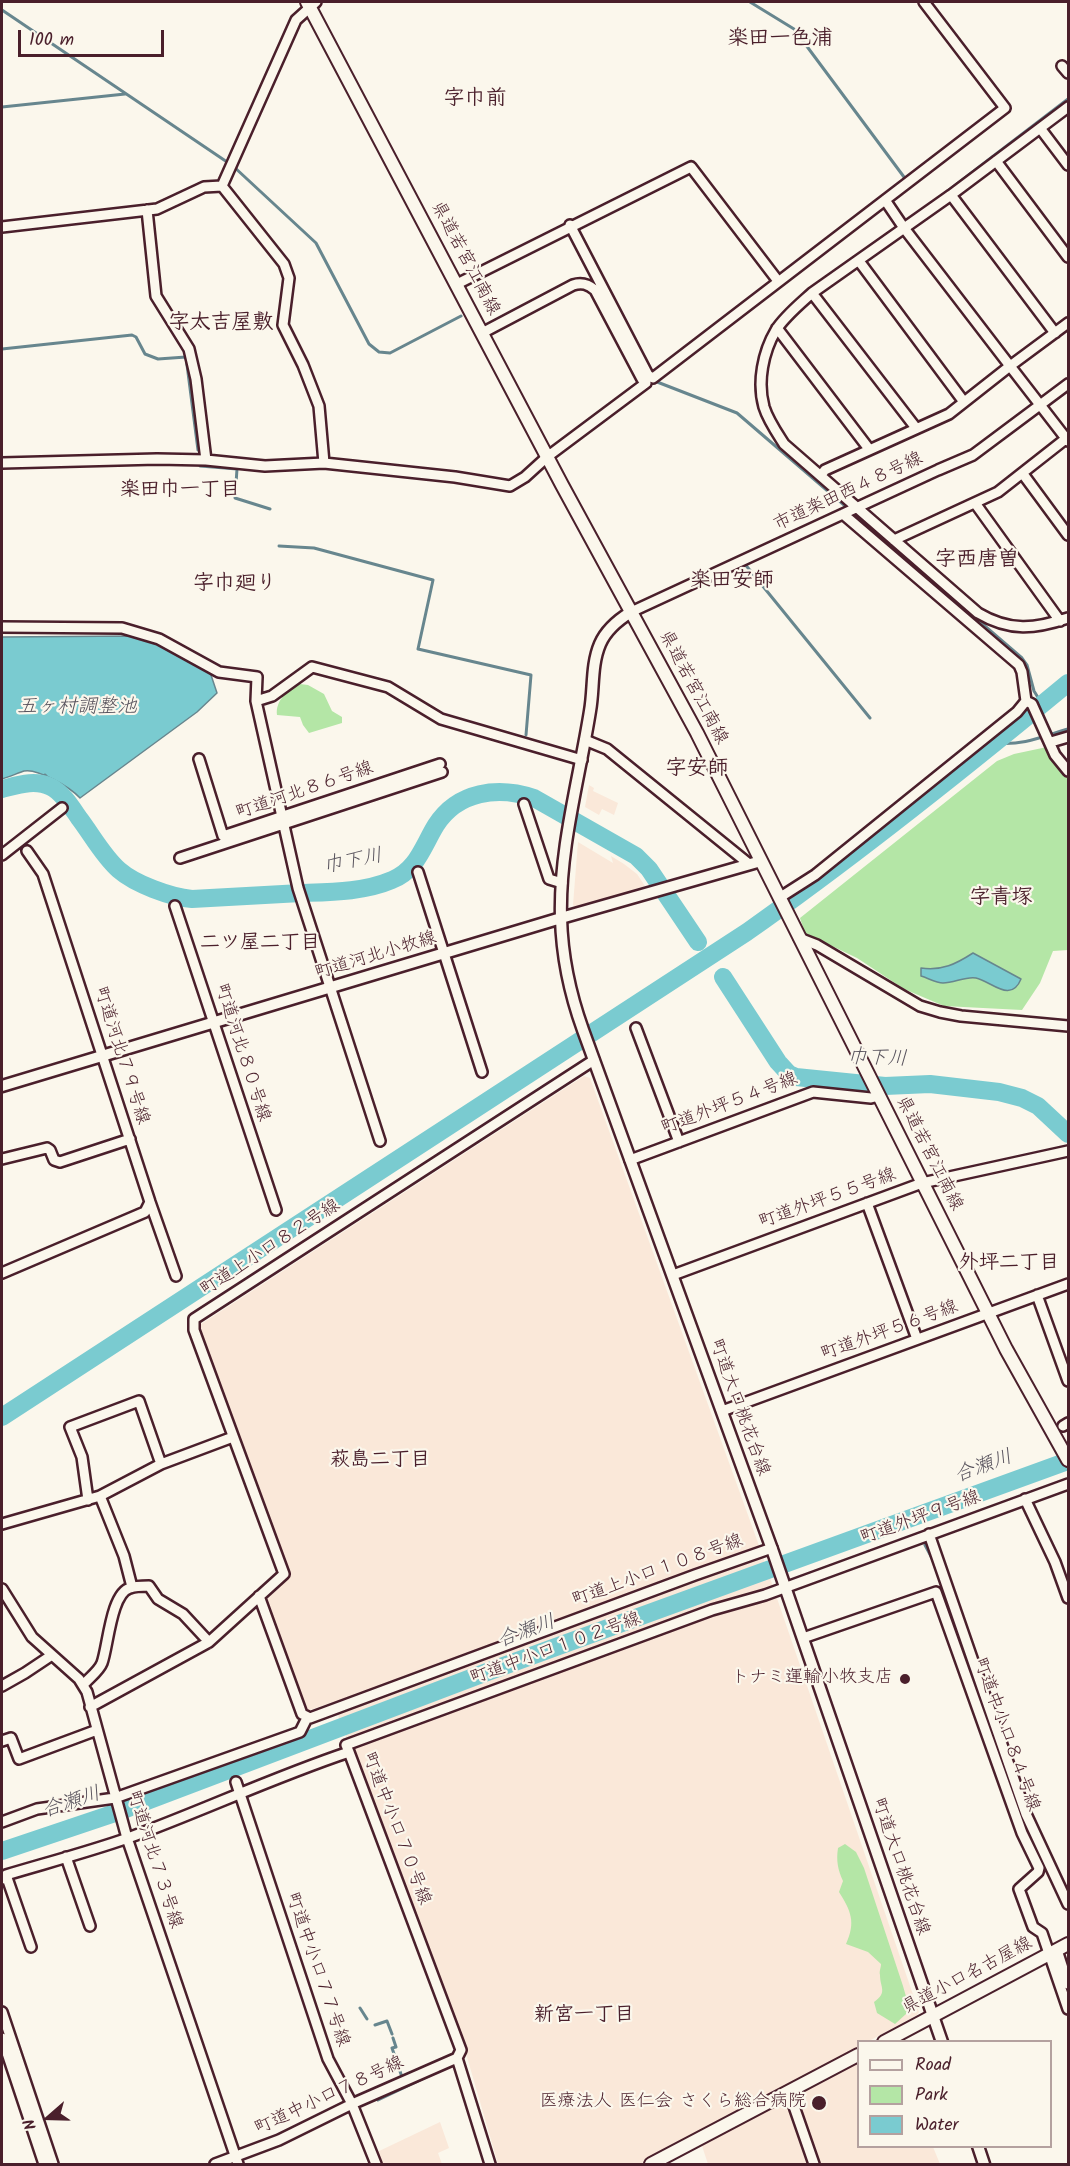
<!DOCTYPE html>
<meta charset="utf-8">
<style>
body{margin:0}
#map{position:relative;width:1070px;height:2166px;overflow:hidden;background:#fbf7ec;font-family:Kalam,sans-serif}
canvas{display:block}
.frame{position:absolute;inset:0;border:3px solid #4a1f2b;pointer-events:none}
.legend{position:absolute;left:857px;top:2040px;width:195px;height:108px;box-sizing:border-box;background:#fbf7ec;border:2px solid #b4a19f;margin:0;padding:8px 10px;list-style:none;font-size:18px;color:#4a1f2b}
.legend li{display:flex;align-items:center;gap:12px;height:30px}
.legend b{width:30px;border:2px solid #b4a19f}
.north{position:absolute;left:18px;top:2088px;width:60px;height:60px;-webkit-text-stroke:4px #fbf7ec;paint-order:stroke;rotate:250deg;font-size:16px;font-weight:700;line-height:24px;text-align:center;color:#4a1f2b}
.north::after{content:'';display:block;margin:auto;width:21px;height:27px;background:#4a1f2b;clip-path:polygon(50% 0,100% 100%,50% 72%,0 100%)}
.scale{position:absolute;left:18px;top:30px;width:146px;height:27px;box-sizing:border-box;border:3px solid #4a1f2b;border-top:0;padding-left:8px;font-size:18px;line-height:21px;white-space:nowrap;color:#4a1f2b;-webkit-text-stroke:4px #fbf7ec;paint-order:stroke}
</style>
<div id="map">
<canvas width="1070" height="2166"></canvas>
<div class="frame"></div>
<ul class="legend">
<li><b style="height:8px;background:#fbf7ec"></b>Road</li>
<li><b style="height:16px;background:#b4e6a6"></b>Park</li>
<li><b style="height:16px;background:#7acbd0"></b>Water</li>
</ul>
<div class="north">N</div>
<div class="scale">100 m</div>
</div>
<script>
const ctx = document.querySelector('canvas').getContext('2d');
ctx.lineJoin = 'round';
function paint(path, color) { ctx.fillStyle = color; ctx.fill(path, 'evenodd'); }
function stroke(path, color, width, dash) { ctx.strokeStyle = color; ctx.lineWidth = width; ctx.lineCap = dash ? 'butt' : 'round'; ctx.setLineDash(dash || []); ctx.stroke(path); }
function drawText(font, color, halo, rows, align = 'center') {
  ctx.font = font + ' Kalam,"Klee One",sans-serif'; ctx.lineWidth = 4.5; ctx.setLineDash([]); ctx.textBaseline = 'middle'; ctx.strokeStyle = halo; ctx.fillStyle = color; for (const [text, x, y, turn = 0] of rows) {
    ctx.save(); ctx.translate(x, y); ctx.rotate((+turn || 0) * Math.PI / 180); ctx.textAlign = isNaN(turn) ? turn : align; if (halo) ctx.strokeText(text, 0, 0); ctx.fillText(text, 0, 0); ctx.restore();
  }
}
const built = new Path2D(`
 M589,785L594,788L593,791L618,803L614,815L602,809L599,815L585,807Z
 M578,842L613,863L611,856L624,864L637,874L645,886L577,908L573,905Z
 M584,1076L590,1078L757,1540L919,2012L917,2015L869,2041L858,2042V2047L640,2164H498L465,2050L333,1702L307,1711L267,1599L291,1576L198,1326Z
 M858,2060V2146L933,2147L940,2164H708L702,2146Z
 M440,2122L449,2148L438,2153L442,2164H380L375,2153Z`);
const green = new Path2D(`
 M300,684L308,685L324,694L332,711L342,717V723L309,733L303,725L300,717L277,715C275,701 288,689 300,684Z
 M1047,747L1068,776V950L1053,951L1040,983L1022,1010L944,1006L904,989L857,958L805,933L800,918L997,761L1014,754Z
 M845,1844L856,1852L864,1868L903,1986L909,2007L906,2014L895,2024L877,2013L874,2002C888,1992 880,1988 880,1975C879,1971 881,1968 881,1964L868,1952L846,1944C856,1922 851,1911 839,1892L843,1881C838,1870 836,1861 838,1848Z`);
const water = new Path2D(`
 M132,636L160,640L210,672L217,693L197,712L80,798C70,787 37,768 24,771C18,773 9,777 2,779V637Z
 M973,953L1021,979C1011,1004 991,981 976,978C966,976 954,983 943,983C936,983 928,978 921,976V968C942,971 956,964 973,953Z`);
const stream = new Path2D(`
 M750,2L794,29L904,177
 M2,10L233,166L316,243L369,344L379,352L390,353L461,316
 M2,107L125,94
 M932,203L1068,99
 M572,281L584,279L597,285
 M2,349L132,335L136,337L145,354L158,359L186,357L198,450
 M652,380L737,413L1022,658L1027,665L1034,691L1042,704
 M200,466L237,469L235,498L270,509
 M279,546L314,548L433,580L418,649L531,675L526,735
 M744,563L870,718
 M996,743C1022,746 1044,736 1068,729
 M45,775L57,791
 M925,1545L935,1564
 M938,1574L998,1752
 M1029,1837L1043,1862L1042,1869
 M1034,1920L1044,1930
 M1065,1985L1068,1996
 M360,2008L367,2019
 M375,2025L387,2021L392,2034
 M393,2038L396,2047L392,2048L403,2080
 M378,2100L454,2064`);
const river = new Path2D(`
 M2,789C18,785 35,779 51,787C63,793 72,808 79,818C92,835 103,856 119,870C135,884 170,897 192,899C228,897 265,895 301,893C331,892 364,892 392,880C417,870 423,846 436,825C458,791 498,786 534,798L636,856L649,869L698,942
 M723,977L778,1062L789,1074L796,1077L885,1086L930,1084L999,1092L1022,1098L1038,1106L1068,1134
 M2,1417L747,932C858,854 964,769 1068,683
 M2,1851L115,1813L487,1672L1068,1461`);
const minor = new Path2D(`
 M1062,66L1068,73
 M1068,107L951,195L812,293C800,304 785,316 776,330C763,352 757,382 764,407C768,420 777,433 784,444L978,613C1010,632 1035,629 1068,618
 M1040,128L1068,165
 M996,161L1068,257
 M222,186L284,264L289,278L283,325L303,365L319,406L324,463
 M222,186L296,20L316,2
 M951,195L1055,333
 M147,210L156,296L189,349L196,379L206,460
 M570,225L648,375L653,378L1005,108L924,2
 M2,227L157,209L204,187L222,186
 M859,261L964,402
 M457,284L691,167L778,281
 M812,293L916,428
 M1068,323L1010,366L1068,441
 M777,328L869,449
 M2,463L157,459L206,460L265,466L324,463L455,477L510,486L525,477L547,457L646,383L642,379L595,290C588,284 582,282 573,285L482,333
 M1023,474L1068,535
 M821,475L825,470L949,414L1010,366L904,228L885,200
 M975,503L1060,621
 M843,514L1019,665L1022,672L1026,701L1032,704L1055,755L1068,771
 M894,540L998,492L1068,437
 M631,612L938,470L973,455L1068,384
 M2,627L122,628L159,639L219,672L257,677L256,701L298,888L380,1141
 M256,701L272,696L312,667L388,687L441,719L582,760
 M585,740L607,749L749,864
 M1051,742L1068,737
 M199,759L223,836L440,764
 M524,804L549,879L562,883
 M27,851L43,874L150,1202L176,1276
 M2,855L62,808
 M180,858L442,772
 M418,872L482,1072
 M779,898L815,875L1017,712L1026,701
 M175,906L276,1210
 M799,938L817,945L920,1006L940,1012L961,1016L1068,1026
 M636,1028L679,1142
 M2,1159L47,1148L50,1150L54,1160L60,1162L130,1139
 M630,1160L813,1092L871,1098L879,1096
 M867,1203L917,1339
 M2,1273L145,1212L150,1202
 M673,1275L922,1183L1068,1151
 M1037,1295L1068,1381
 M722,1411L1068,1284
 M1063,1426L1068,1423
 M100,1496L124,1556L132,1587
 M1025,1499L1055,1562L1068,1598
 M88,1500L82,1457L70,1427L139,1401L161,1464
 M2,1524L100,1496L161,1464L233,1437
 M929,1534L1026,1814L1068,1904
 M2,1589L32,1637L79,1679L87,1692L127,1838L238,2164
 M259,1596L302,1714L310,1718L695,1575L772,1548
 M803,1638L936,1592L1022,1833L1039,1868L1038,1872L1019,1889L1033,1927L1042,1933L1068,2009
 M83,1685C89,1678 99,1671 102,1663C108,1647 111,1593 130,1588C135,1586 144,1586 149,1586L158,1599L183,1614L209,1642
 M2,1686L25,1673L52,1655
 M90,1707L209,1642L284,1574L194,1330V1319L594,1060
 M2,1741L11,1738L19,1759L97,1730
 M349,1752L346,1745L712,1610L765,1595L1068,1484
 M236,1782L328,2059L352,2104L376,2164
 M2,1822L37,1809L115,1798L300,1732L307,1718
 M66,1857L90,1926
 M6,1875L31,1947
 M2,1879L6,1875C46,1863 88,1852 128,1838C202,1811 274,1777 349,1752L461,2050L457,2058L490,2164
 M1057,1950L1068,1984
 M2,2012L53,2164
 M2,2038L44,2164
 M789,2092L814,2164
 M215,2164L279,2140L352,2104L457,2058`);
const tertiary = new Path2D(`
 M631,612C618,620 606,630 600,644C591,665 594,689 590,711C579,780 559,849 561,918C562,957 570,994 583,1030L773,1552L942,2042
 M2,1086L561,918L761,861
 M978,2146L984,2164`);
const secondary = new Path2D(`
 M307,2L562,485L697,733L1006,1349L1068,1460
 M884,2042L1068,1944
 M651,2164L858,2055`);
const markers = [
 [905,1679,6,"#4a1f2b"],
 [819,2103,8,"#4a1f2b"]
];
const streetNames = [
 ["県道若宮江南線",464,259,62],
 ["市道楽田西４８号線",849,493,-25],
 ["県道若宮江南線",692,688,62],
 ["町道河北８６号線",305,792,-19],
 ["町道河北小牧線",376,957,-17],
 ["町道河北８０号線",241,1053,72],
 ["町道河北７９号線",120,1056,72],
 ["町道外坪５４号線",730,1105,-21],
 ["県道若宮江南線",928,1154,63],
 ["町道外坪５５号線",828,1200,-20],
 ["町道上小口８２号線",271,1249,-33],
 ["町道外坪５６号線",890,1332,-20],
 ["町道大口桃花台線",738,1408,70],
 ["町道外坪９号線",921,1519,-20],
 ["町道上小口１０８号線",658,1572,-20],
 ["町道中小口１０２号線",556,1650,-20],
 ["町道中小口８４号線",1005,1735,70],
 ["町道中小口７０号線",395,1829,69],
 ["町道河北７３号線",153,1860,72],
 ["町道大口桃花台線",899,1867,71],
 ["町道中小口７７号線",316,1970,71],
 ["県道小口名古屋線",968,1977,-28],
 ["町道中小口７８号線",330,2097,-25]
];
const poiNames = [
 ["トナミ運輸小牧支店",893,1679],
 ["医療法人 医仁会 さくら総合病院",806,2103]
];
const neighbourhoodNames = [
 ["楽田巾一丁目",180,492],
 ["二ツ屋二丁目",260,945],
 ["外坪二丁目",1009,1265],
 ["萩島二丁目",380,1462],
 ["新宮一丁目",584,2017]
];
const waterNames = [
 ["五ヶ村調整池",77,709],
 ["巾下川",353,863,-11],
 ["巾下川",877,1060,2],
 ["合瀬川",984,1468,-20],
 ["合瀬川",527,1633,-20],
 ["合瀬川",72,1804,-18]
];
const quarterNames = [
 ["楽田一色浦",780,40],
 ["字巾前",475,100],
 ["字太吉屋敷",221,324],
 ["字西唐曽",977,561],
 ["楽田安師",732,582],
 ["字巾廻り",235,585],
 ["字安師",697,770],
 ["字青塚",1001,899]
];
paint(built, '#fae8d9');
paint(green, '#b4e6a6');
paint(water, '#7acbd0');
stroke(water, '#67868e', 1.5);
stroke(stream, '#67868e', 3);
stroke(river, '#7acbd0', 18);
stroke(minor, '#4a1f2b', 14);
stroke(tertiary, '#4a1f2b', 15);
stroke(secondary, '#4a1f2b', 16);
stroke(minor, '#fbf7ec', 9);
stroke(tertiary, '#fbf7ec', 10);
stroke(secondary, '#fbf7ec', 12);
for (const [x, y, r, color] of markers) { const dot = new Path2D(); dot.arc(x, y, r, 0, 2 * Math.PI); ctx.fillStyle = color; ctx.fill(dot); stroke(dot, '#fbf7ec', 2); }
drawText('18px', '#4a1f2b', '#fbf7ec', streetNames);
drawText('18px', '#4a1f2b', '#fbf7ec', poiNames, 'right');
drawText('bold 20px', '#4a1f2b', '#fbf7ec', neighbourhoodNames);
drawText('italic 20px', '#58535d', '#fbf7ec', waterNames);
drawText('bold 21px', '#4a1f2b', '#fbf7ec', quarterNames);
</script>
